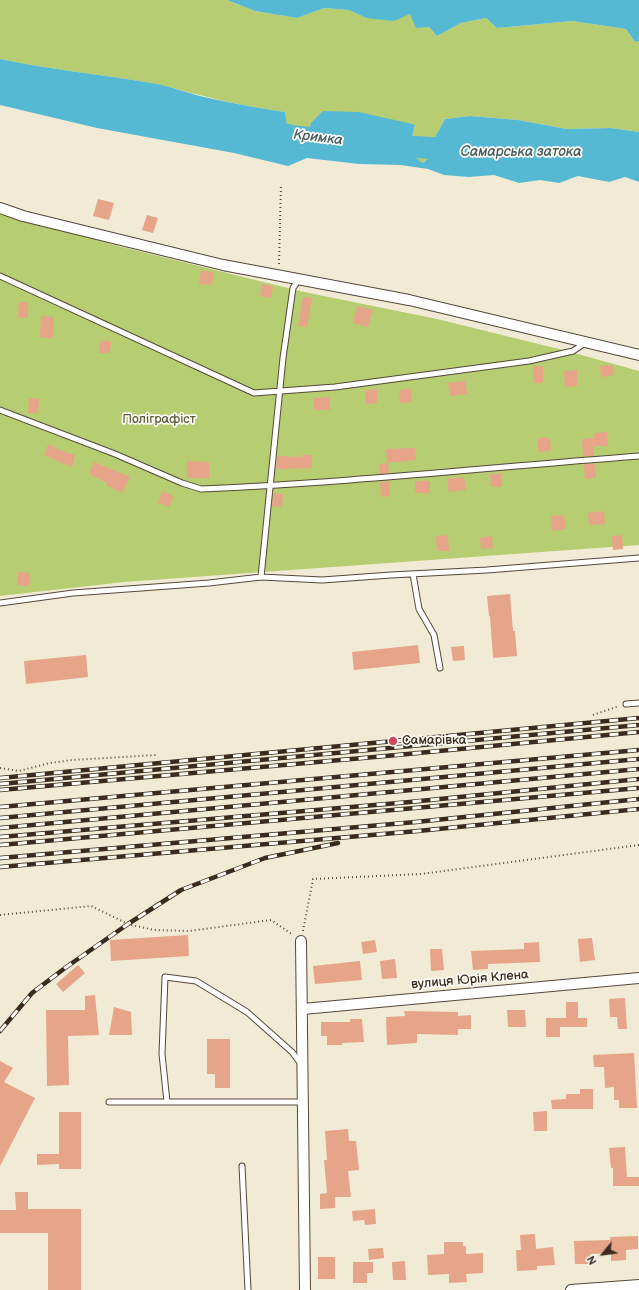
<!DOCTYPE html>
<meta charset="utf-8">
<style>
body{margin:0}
#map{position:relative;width:639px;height:1290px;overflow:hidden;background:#f1ebd5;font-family:"Balsamiq Sans",sans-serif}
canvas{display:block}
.north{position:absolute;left:583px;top:1234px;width:40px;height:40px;-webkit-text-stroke:3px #fdfcf7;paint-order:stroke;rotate:241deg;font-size:11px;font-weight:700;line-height:16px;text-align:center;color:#3b2a1e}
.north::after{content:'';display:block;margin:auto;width:14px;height:18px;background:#3b2a1e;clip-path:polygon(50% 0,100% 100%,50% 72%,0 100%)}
</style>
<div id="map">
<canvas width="639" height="1290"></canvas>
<div class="north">N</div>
</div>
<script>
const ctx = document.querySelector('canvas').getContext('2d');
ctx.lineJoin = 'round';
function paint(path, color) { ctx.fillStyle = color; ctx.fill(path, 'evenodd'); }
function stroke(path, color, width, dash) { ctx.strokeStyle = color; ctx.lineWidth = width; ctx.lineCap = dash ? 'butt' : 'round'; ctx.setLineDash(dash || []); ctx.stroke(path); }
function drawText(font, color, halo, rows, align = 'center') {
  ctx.font = font + ' "Balsamiq Sans",sans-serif'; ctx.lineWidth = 3.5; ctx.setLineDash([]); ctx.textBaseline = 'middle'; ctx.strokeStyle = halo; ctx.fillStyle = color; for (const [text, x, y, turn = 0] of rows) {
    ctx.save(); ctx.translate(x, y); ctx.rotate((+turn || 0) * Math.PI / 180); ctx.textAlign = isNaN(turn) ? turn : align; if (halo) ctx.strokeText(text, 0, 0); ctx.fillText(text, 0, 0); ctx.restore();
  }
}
const green = new Path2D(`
 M0,0H227L255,11L297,18L324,8L349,10L366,18L410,14L429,27L437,36L461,23L486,18L497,28L572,21L626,29L635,42L639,41V132L611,128L567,129L518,120L470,116L445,119L435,137L440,148L423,163L408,153L415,125L311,123L303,149L290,145L285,112C258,108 230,103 204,96C188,93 172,87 156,84C104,75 52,70 0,59Z
 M0,213L118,246L304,292L437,319L567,351L639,371V545L124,582L0,596Z`);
const water = new Path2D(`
 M227,0H639V41L635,42L626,29L572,21L497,28L486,18L461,23L437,36L429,27L416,28L410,14L394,21L366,18L349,10L324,8L297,18L255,11Z
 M0,59C52,70 105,75 157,84C172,87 188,93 204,97C230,103 258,108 285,112L290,145L303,149L311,123L323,111L359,112L408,123L415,125L408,153L423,163L440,148L435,137L445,119L470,116L518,120L567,129L611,128L639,132V182L625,177L609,182L578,176L559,183L540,180L519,183L494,175L469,177L444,175L428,169L401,165L359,164L307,158L288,166L234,153L97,128L0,105Z`);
const river = new Path2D(`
 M260,130L299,137L336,141
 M380,145L468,150`);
const building = new Path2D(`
 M98,199L114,203L109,220L93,216Z
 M147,215L158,218L153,233L142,230Z
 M201,271L214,272L212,285L199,284Z
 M262,284L273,286L271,298L260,296Z
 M303,297L312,298L307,327L298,326Z
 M19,302H28V318L18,317Z
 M357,306L373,310L368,327L353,323Z
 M41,316L54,317L53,338L40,337Z
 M100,341H111L110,353H99Z
 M613,365L614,375L601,377L600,366Z
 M533,366H543V383H533Z
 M577,370V386L565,387L564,371Z
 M465,381L467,394L450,396L448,383Z
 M377,389V403L366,404L365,390Z
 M411,389L412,402L400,403L399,390Z
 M329,397L330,410H314V398Z
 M29,398L39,399L38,413H28Z
 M607,432L608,446H594V433Z
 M538,438H550L551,451L538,452Z
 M593,438L594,456H583L582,439Z
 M48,444L57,448L56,449L75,455L72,467L44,455Z
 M415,448L416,460L387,463L386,449Z
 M302,455H312V468L276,469L277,456L302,457Z
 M187,461L209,462V478H187Z
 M94,462L130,477L122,493L106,485L107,483L89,474Z
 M388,463L389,473L380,474L379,464Z
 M584,464H595L596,478L585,479Z
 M501,473L502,487H491L490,474Z
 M464,477L466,490L449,492L447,479Z
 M389,481L390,496L381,497L380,482Z
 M415,481H430V493H415Z
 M162,491L173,496L169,507L158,503Z
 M273,493L283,494L282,507L272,506Z
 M604,511L605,524L589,525L588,513Z
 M564,515L566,529L552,531L551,516Z
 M448,535L449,551H437L436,536Z
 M622,535L623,549L613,550L612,536Z
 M492,536L493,548L481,549L480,538Z
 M18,572L30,573L29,586L17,585Z
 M510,594L513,631H515L517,656L493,658L490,616H489L487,596Z
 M418,645L420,663L354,670L352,652Z
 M464,646L465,660L453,661L451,647Z
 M86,655L88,677L26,684L24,661Z
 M188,935L189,956L111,961L110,940Z
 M592,938L595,960L580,962L578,939Z
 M375,940L377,952L363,954L361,942Z
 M539,942L540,962L488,964V969L473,970L471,951L524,949V943Z
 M430,949H442L444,970L431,971Z
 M395,959L397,978L382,979L380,961Z
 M360,961L362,980L315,984L313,966Z
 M78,965L85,973L63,992L56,984Z
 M95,995L99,1035L68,1036L69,1085L47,1086L46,1010H85V996Z
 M625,998L627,1029H618L617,1017H610L609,999Z
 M566,1002H578V1018H587V1027H560V1037H546V1018H566Z
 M114,1007L131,1012L132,1035H109Z
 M507,1010H525L526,1027H508Z
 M404,1011L458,1012V1016L471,1015V1029H458V1035L417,1034V1043L387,1045L386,1017L405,1016Z
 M350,1019H362L364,1042L342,1043V1045H327V1036H321V1022H350Z
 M207,1039H230V1088H215V1074H207Z
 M634,1053L637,1108H619V1100H614V1087L605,1088L604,1067H594L593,1055Z
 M0,1061L13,1068L4,1082L35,1098L0,1166Z
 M580,1089H593V1109H552L551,1100L566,1099V1094H580Z
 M547,1111V1131H534L533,1112Z
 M59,1112H81V1169H59V1164L37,1165V1154H59Z
 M348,1129L349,1141H356L359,1170L348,1171L351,1197H335V1208L320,1209V1194L327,1193L324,1160H327L325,1131Z
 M625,1147L627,1177H639V1186H613V1168H611L609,1148Z
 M15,1192H28V1209H81V1290H48V1233H0V1210H16Z
 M375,1209L376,1224L365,1225L364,1220L353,1221L352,1211Z
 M535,1234L536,1249L553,1247L555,1265L537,1266V1270L517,1271L516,1250H521L520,1235Z
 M638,1236V1249L626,1250V1260L611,1261V1253L590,1254V1264H575L574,1241L610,1240V1237Z
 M444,1242H463V1246H466V1254L483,1253V1273L466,1274L467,1282L449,1283V1274L428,1275L427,1255L444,1254Z
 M383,1248L384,1258L369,1260L368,1249Z
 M318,1257H335V1279H318Z
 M405,1261L406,1280H393L392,1262Z
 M353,1262H373V1273H367V1283H353Z`);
const path = new Path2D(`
 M279,264L281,184
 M593,715L619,706
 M0,768L19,771L50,763L72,760L157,755
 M0,915L91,906L128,924L154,930L189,931L271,920L293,935
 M303,931L313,879L421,874L639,845`);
const lane = new Path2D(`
 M0,276L254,393L335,387L529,361L573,351L585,343
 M0,410L115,454L182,483L201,489C347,483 493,467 639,456
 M413,574L419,609L434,635L440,668
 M261,577L283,358L293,288L299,279
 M0,603L73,593L209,583L261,577L322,580L391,575L487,570L639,558
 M626,704L639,703
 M109,1102H304
 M167,1102L162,1054L165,977L196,981L247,1012L292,1052L301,1064
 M242,1166L248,1290`);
const street = new Path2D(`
 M0,208L23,216L223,265L409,300L639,355
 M301,941L305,1290
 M303,1009L639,978
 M571,1290L639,1285`);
const rail = new Path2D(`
 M0,778L639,718
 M0,784L639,725
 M0,790L397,755L639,732
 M0,807L639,750
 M0,818L639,759
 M0,828L639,769
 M0,837L410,802L639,779
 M0,845L639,788
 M0,858L416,822L639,799
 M0,867L418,831L639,809
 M0,1031L32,993L65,968L128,924L181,890L265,858L338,843`);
const markers = [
 [393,741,5,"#d1495b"]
];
const parkNames = [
 ["Поліграфіст",159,420]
];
const poiNames = [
 ["Самарівка",402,741]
];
const streetNames = [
 ["вулиця Юрія Клена",470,980,-5]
];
const waterNames = [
 ["Кримка",318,138,7],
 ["Самарська затока",521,152]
];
paint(green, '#b7cd72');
paint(water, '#56b9d4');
stroke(river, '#56b9d4', 22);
paint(building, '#e6a589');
stroke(lane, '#564739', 7);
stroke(street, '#564739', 12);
stroke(path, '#564739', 2, [1, 3]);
stroke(lane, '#fff', 5);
stroke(street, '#fff', 10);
stroke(rail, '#3b2a1e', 4.5);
stroke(rail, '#fdfcf7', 3, [9]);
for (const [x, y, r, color] of markers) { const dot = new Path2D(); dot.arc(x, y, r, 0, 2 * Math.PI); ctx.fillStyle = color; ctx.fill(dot); stroke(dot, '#fdfcf7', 1.5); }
drawText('13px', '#605b37', '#fdfcf7', parkNames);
drawText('13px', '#3b2a1e', '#fdfcf7', poiNames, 'left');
drawText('13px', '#3b2a1e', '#fdfcf7', streetNames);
drawText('italic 14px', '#445c5e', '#fdfcf7', waterNames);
</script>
